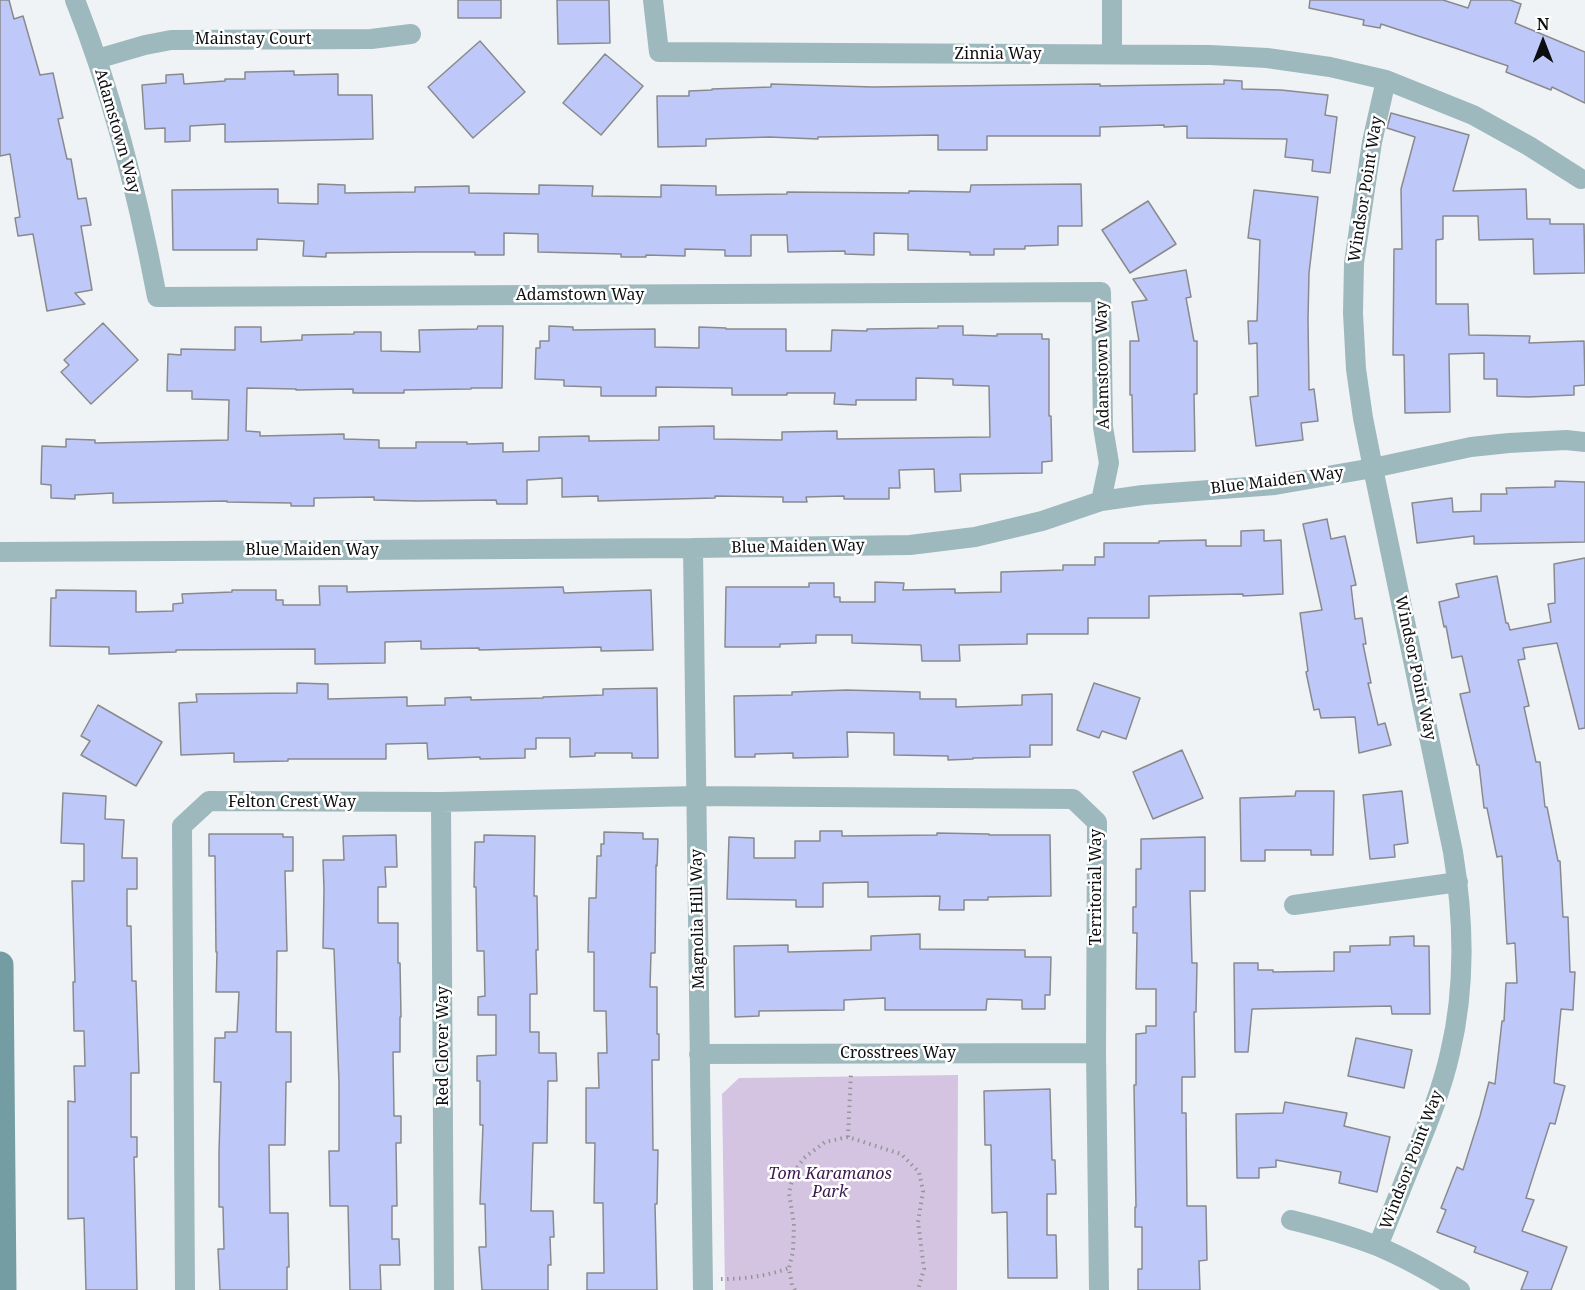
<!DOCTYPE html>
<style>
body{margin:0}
#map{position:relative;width:1585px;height:1290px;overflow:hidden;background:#f0f3f5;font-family:"Noto Serif",serif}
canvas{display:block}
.north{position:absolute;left:1513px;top:12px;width:60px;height:60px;-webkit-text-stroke:4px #fff;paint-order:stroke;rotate:0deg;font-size:16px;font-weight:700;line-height:24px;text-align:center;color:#0c0d0e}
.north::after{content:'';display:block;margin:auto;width:21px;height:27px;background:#0c0d0e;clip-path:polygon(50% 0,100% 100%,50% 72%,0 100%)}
</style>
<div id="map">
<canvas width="1585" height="1290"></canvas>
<div class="north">N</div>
</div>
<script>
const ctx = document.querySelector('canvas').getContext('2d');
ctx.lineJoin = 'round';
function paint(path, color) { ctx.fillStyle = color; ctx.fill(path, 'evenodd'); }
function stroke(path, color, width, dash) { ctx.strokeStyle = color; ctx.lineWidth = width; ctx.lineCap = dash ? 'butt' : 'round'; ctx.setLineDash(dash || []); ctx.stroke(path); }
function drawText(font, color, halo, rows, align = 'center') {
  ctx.font = font + ' "Noto Serif",serif'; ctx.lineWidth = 5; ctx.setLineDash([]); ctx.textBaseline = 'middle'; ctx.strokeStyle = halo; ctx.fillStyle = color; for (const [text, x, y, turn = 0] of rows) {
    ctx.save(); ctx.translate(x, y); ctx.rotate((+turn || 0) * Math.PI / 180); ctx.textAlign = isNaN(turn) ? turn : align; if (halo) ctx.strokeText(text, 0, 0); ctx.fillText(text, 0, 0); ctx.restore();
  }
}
const green = new Path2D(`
 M958,1075L957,1290H725L722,1094L739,1078Z`);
const building = new Path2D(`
 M0,0H9L14,19L23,16L40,75L53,73L63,118L58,119L67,159H71L78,199L86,198L91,225L81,226L92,290L75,293L85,304L47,311L33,234L18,236L15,218L20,217L10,154L0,156Z
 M458,0H501V18H458Z
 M557,0H609L610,43L558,44Z
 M1310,0H1443L1468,8L1471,0H1510L1521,4L1515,23L1585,52V103L1552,87L1551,90L1506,72L1508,66L1455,48L1381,24L1380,28L1363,25L1364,20L1309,8Z
 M480,41L525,92L473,138L428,87Z
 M605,54L643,86L601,135L563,103Z
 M294,71V75L338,74V95H372L373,139L225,142V124L190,126V141L165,142V128L145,129L142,85L166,83V75L183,74L184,84L225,81V79H245V72Z
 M1224,80L1242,81V89L1281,90L1328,95L1325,115L1337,117L1330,173L1312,171L1313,160L1285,157L1287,139L1187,138V126L1164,127V125L1100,127V136H987V150H938V135L818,137V139L769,137L706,139V146L658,147L657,96H689V91L712,90V89L771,87V84L873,87L1100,84V86L1224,84Z
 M1391,113L1469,135L1453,191L1526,189L1527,219H1550V224H1584L1585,273L1534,274L1533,239L1479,240L1478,216H1443V239L1436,240V304H1468L1469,335L1530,336L1529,343L1584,341L1585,385L1574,386V395L1528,397L1497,396V379H1484V353L1449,354L1450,412L1405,413L1404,355H1393L1394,249H1402L1401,189L1415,137L1387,128Z
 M318,184L345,185V193L415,192V187L469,186V193L539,194V185L593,186L592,196L661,197V185L716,186V195L787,194V192L909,193V191L970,192L971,185L1081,184L1082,226H1058V245L1025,246V249H994V255H970V252L908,250V234L874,233V255L845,254V251L788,252L787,235H751V256H725V250L685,249V256L646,255V257H621V254L538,252V234L504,233V255H475V252H416L326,253V257L303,256L304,241L257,239V250H173L172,190L278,189V203L318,204Z
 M1254,190L1318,197L1309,273L1308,319L1309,390L1314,389L1318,421L1301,423L1303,440L1256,446L1250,397L1258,396L1257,343L1249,344L1248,321H1257L1260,240L1248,238Z
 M1148,201L1176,244L1130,273L1102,230Z
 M1186,270L1191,297L1186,298L1194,341H1197V394H1194L1195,451L1133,452L1132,395H1130V341H1139L1132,302L1147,300L1133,279Z
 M103,323L138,360L91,404L61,372L69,365L64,360Z
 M478,326H503L502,388H471V389L404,390V393H353V389L296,390V389L247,388L246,431L260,432V436L344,434V439L379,440V448H416V442H467V444L503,443V452L539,451V437L589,436V441L659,440V427L714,426V439L782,440V432L837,431V439L990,437L989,386L953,385V379L916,378V400H856V405L834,404L835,393H787V395H732V388L656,387V396H601V387L564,386V380L535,379L536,348H540V341H549V326L573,327V330L655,329V347L699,348V327L726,328V329H786V351H831L832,330L867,331V329L938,328V326H963V335L997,336V334H1042V339H1049V416H1051L1052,461L1042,462V473L960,474L961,491L935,492L934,469L899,470L900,488H889V499H844V496L806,497L807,502H783V497L715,496V498L598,501V496L562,497V478L527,480V504H497L496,500L417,501L374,500V497L314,498V506H291V503L227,502V501L113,503V493L75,495V499L51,498V485L41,484L42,446L66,447V439L95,440V443L228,440L229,400L192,399V391H167L168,354L181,355V349L235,350V327H261V342L302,340V335L354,334V332H381V351L420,352L419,330L477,329Z
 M1555,481L1585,482V542L1474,544V536L1417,543L1412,503L1452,498L1453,512L1481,511V494H1507L1506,488L1555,487Z
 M1327,519L1331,539L1345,536L1356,585L1351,586L1355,619L1362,618L1366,644H1363L1371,683H1368L1378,725L1385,723L1391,745L1359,753L1355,717L1321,718L1319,709L1314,710L1306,672L1308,671L1300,613L1322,610L1303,524Z
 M1264,530V541L1281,540L1283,594L1243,596V594L1149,596V618H1088V634H1027V644L959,645L960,661H922L921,645L852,643V635H816V643L780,644V647H725L726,587H809V583H834V597H840V602H875V582L904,583L903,590L955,589V593L1001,592V572L1063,570V565H1095V557H1104V543H1159V541L1206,540V546H1241V531Z
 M1585,558V728L1579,729L1557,643L1523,648L1525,659L1518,660L1529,706L1524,707L1536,762H1540L1545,807H1547L1558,861H1560L1563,917H1568L1570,972H1575L1573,1010L1561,1009L1554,1083L1565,1086L1555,1124L1550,1123L1526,1198L1534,1200L1522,1231L1567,1247L1551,1290H1521L1528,1272L1474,1252L1476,1247L1437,1232L1446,1210L1441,1208L1457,1167L1463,1170L1480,1116L1489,1082L1495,1084L1502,1021H1504L1506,983H1517L1515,943L1507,944L1502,856L1497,857L1487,808H1484L1479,765H1477L1460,694L1470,692L1462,656L1452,658L1446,626L1444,627L1439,602L1459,597L1456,584L1497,576L1506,623H1508L1510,630L1551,622L1548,604L1555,603L1554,564Z
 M319,586H347V592L563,587L564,593L651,590L653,650L601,651V647L479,650V648L421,649V641L385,642V663L315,664V649L176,650V652L109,654V647L50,646L51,598H56V590L136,591V612L173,611V604L183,603L182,594L232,592V590H276V600H283V605H320Z
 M297,683L328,684V699L407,697V706L445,705V698L471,697V700L543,698V697L603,695V689L657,688L658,758H632V753H595V756L570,757V738H536V749H525V758L480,759V757L428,759L427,743L386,744V759H288V761L234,762V753L181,755L179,703L197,702L196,694L297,693Z
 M1094,683L1140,698L1126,739L1102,731L1099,738L1077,730Z
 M846,690L920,692V699H956V707L1022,705V695L1052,694V745H1030V757L973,758V759L948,760V756L894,755V733L847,732L848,757L793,758V753L755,754V757H735L734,696L792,695V692Z
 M98,705L162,742L136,786L81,755L90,741L81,736Z
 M1182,750L1203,798L1153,819L1133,772Z
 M1296,791H1334L1333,855H1311V850H1265V861H1241L1240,798L1295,796Z
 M1402,791L1408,843L1394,845L1395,857L1370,859L1363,795Z
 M63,793L106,796L105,819L124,820L122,858H137V889H127V926H131L132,981H136L139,1073H131V1137H137V1157H134L137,1290H86L84,1218L68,1219V1101L75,1102L74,1066H85L84,1031H74L73,982H75L72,881H84V844L61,843Z
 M820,831H842V836L937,835V833L989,834V835H1050L1051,896L988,897V900H964V910H939L940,896L868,897V882L823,883V907H796V900L727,899L729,837L754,838V858H795V841H820Z
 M604,832L643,833V839H658L657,866L656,865L655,953H651L650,987H657V1034H659V1060H652L653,1150H658L657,1204H655L657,1290H587V1273H604L603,1203H594L595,1143H586V1088H599L598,1053H607L606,1011H594V952H588L589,898H596L597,856H601V844H604Z
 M209,834H283V837H293V871H285L287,951H277L276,1032H291V1082H286L285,1145H269L270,1213H288L289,1267H287V1290H220L218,1249H224L223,1207H219V1153L221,1082H214L215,1038H225V1032H237L239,992H216L217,952H216L215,856H209Z
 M396,835L397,867H385L386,887H378V923H398V963H400L401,1017H400V1052H393L394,1116H401V1143H396L397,1206H392V1239H399L400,1265H380L381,1290H350L348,1206H330L329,1151H339V1083L334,949L323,948L324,889L323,860H344L343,836Z
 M484,835L535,836L534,896H537L538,950H536L537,994H530V1032H539V1053H556L557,1081H548L547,1143H533L531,1211H553L554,1237H550L551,1265H548V1290H482L479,1247H486L485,1204H480L483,1125H480V1081H477V1056L496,1055V1015H478V997L485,996L484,951H477L476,887H474L475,842H484Z
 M1205,837V891H1190L1192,963H1197L1196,1012H1194L1195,1077H1182V1113H1186L1187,1206H1206L1207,1260L1199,1261L1200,1290H1138V1269H1142V1227H1135V1207H1136L1134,1085H1136V1034L1146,1033V1026H1156V989H1136L1137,933H1133V907H1136V869H1141V839Z
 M920,934V949L1025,950V957H1051L1050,995H1045V1009H1022V1000L987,999L986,1010H885V998L844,1000V1010L759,1011V1016L735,1017L734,946L788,945V952L871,950V936Z
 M1414,936V946H1429L1430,1014H1392L1391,1006L1252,1009L1248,1052H1235L1234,963H1258V970H1273V972L1334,971V952H1350V946L1390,945V937Z
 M1356,1038L1412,1050L1404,1088L1348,1076Z
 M1050,1089L1052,1160H1055L1056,1194H1047V1235H1056L1057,1278H1008L1007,1212L992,1213L991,1145H985L984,1091Z
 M1285,1102L1347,1113L1344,1126L1390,1137L1377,1192L1339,1183L1341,1172L1276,1160V1167L1259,1168V1178H1237L1236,1114L1283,1113Z`);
const path = new Path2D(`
 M848,1137L851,1072
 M721,1279C745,1279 767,1276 789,1268
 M795,1290L792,1285L789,1268L793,1251L794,1224L789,1193L794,1172L804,1158L825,1142L848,1137L901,1154L919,1172L923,1191L918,1222L924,1269L918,1290`);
const minor = new Path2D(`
 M75,0C113,95 138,196 157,297L1101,292L1103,427L1109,463L1101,501
 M653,0L659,52L1210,55L1267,58L1330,67L1386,80L1473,115L1529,146L1581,179
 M1112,0V54
 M97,59L145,45L171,40L371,39L411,34
 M693,548L703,1290
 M0,552L693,548L910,545L975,537L1042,521L1101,501L1143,495L1275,485L1373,468L1471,447L1509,443L1566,440L1585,442
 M441,802L444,1290
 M1294,905L1458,882
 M699,1054L1096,1053
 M1291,1220C1320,1227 1349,1235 1377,1246C1406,1258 1433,1274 1460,1290
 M1378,1246C1390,1217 1402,1187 1414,1157C1428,1123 1442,1089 1450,1053C1466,986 1464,920 1453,852L1373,468L1363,418L1356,369L1353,313L1354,263L1372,142L1386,80
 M185,1290L182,826L209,801L441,802L697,796L1073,799L1097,822L1096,1053L1099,1290`);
const secondary = new Path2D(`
 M0,965L3,1290`);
const streetNames = [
 ["Mainstay Court",253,39],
 ["Zinnia Way",998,54],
 ["Adamstown Way",117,131,74],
 ["Windsor Point Way",1366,189,-81],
 ["Adamstown Way",580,295],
 ["Adamstown Way",1103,365,-91],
 ["Blue Maiden Way",1277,481,-7],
 ["Blue Maiden Way",798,547,-1],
 ["Blue Maiden Way",312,550],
 ["Windsor Point Way",1415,668,78],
 ["Felton Crest Way",292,802],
 ["Territorial Way",1096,887,-90],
 ["Magnolia Hill Way",698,919,-91],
 ["Red Clover Way",443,1046,-90],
 ["Crosstrees Way",898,1053],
 ["Windsor Point Way",1412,1160,-69]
];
const parkNames = [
 ["Tom Karamanos",830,1174],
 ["Park",830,1192]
];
paint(green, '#d4c4e2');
paint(building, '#bfc9f9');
stroke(building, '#898a8d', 1.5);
stroke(path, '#949698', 4, [1.5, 4.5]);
stroke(minor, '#9eb9bd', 20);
stroke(secondary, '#739da3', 27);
drawText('16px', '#0c0d0e', '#fff', streetNames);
drawText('italic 16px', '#39194e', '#fff', parkNames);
</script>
